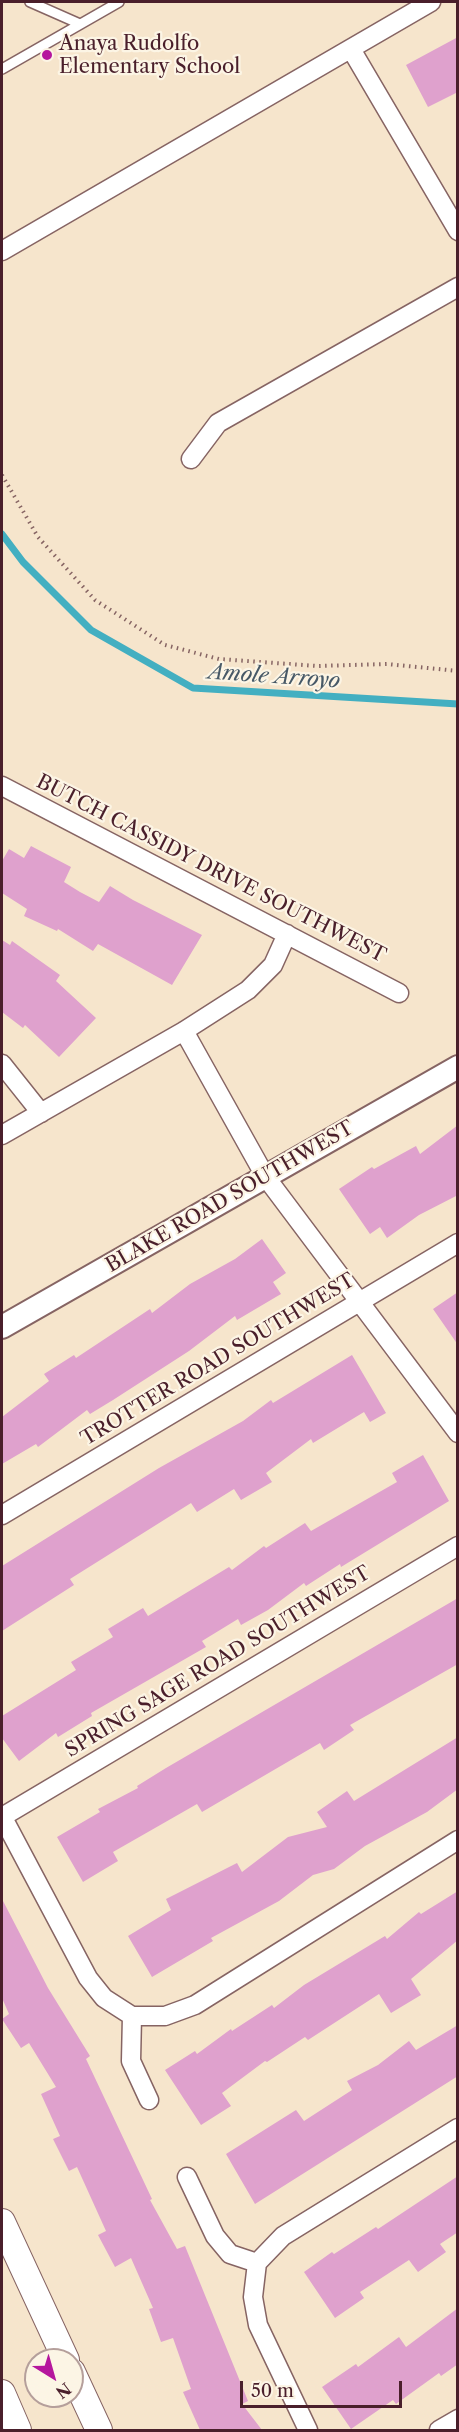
<!DOCTYPE html>
<style>
body{margin:0}
#map{position:relative;width:459px;height:2432px;overflow:hidden;background:#f6e5cc;font-family:"Libre Caslon Text",serif}
canvas{display:block}
.frame{position:absolute;inset:0;border:3px solid #4a1f2b;pointer-events:none}
.north{position:absolute;left:24px;top:2348px;width:60px;height:60px;box-sizing:border-box;background:#fcf5e5;border:2px solid #b59f9b;border-radius:50%;rotate:143deg;font-size:16px;font-weight:700;line-height:24px;text-align:center;color:#4a1f2b}
.north::after{content:'';display:block;margin:auto;width:21px;height:27px;background:#b5179e;clip-path:polygon(50% 0,100% 100%,50% 72%,0 100%)}
.scale{position:absolute;left:240px;top:2381px;width:162px;height:27px;box-sizing:border-box;border:3px solid #4a1f2b;border-top:0;padding-left:8px;font-size:18px;line-height:21px;white-space:nowrap;color:#4a1f2b;-webkit-text-stroke:4px #fcf5e5;paint-order:stroke}
</style>
<div id="map">
<canvas width="459" height="2432"></canvas>
<div class="frame"></div>
<div class="north">N</div>
<div class="scale">50 m</div>
</div>
<script>
const ctx = document.querySelector('canvas').getContext('2d');
ctx.lineJoin = 'round';
function stroke(path, color, width, dash) { ctx.strokeStyle = color; ctx.lineWidth = width; ctx.lineCap = dash ? 'butt' : 'round'; ctx.setLineDash(dash || []); ctx.stroke(path); }
function paint(path, color) { ctx.fillStyle = color; ctx.fill(path, 'evenodd'); }
function drawText(font, color, halo, rows, align = 'center') {
  ctx.font = font + ' "Libre Caslon Text",serif'; ctx.lineWidth = 4.5; ctx.setLineDash([]); ctx.textBaseline = 'middle'; ctx.strokeStyle = halo; ctx.fillStyle = color; for (const [text, x, y, turn = 0] of rows) {
    ctx.save(); ctx.translate(x, y); ctx.rotate((+turn || 0) * Math.PI / 180); ctx.textAlign = isNaN(turn) ? turn : align; if (halo) ctx.strokeText(text, 0, 0); ctx.fillText(text, 0, 0); ctx.restore();
  }
}
const stream = new Path2D(`
 M2,534L23,562L91,630L193,688L458,704`);
const building = new Path2D(`
 M458,37V92L428,107L406,65Z
 M31,846L71,867L64,882L80,892L99,902L110,886L133,900L202,935L172,985L98,944L93,951L58,929L57,931L24,916L27,909L2,893V861L9,849L24,858Z
 M2,940L10,945L12,941L60,975L56,981L96,1018L59,1057L25,1025L23,1028L2,1012Z
 M458,1125V1195L419,1215L387,1238L380,1227L370,1234L339,1189L372,1167L374,1169L416,1146L420,1154Z
 M262,1239L286,1273L273,1282L281,1294L237,1320L235,1316L189,1351L113,1400L90,1414L87,1410L38,1447L36,1444L2,1464V1417L49,1381L44,1374L74,1355L76,1358L150,1309L152,1313L190,1284L235,1259Z
 M458,1292V1345L433,1309Z
 M352,1355L386,1413L370,1422L364,1412L313,1443L311,1439L266,1473L272,1482L241,1500L234,1489L197,1512L191,1503L70,1579L74,1585L2,1631V1566L159,1468L243,1421L271,1400L273,1403Z
 M423,1455L449,1501L341,1567L340,1564L306,1586L304,1583L268,1610L241,1625L238,1619L202,1641L206,1647L91,1713L92,1716L58,1737L56,1733L19,1761L2,1738V1716L76,1670L71,1662L113,1637L108,1629L143,1608L148,1616L229,1567L232,1570L264,1546L266,1548L305,1523L311,1531L397,1482L392,1473Z
 M458,1598V1664L350,1725L354,1730L324,1750L320,1743L202,1812L197,1804L113,1852L118,1861L83,1882L57,1837L100,1812L98,1809L138,1788L137,1786L166,1768Z
 M458,1737V1789L427,1812L365,1846L334,1869L313,1875L279,1901L211,1938L213,1941L152,1977L128,1936L171,1910L166,1899L237,1863L242,1872L288,1837L327,1827L317,1812L347,1791L354,1801Z
 M458,1891V1940L411,1979L421,1995L391,2013L379,1994L308,2040L305,2037L267,2062L265,2061L222,2093L231,2106L201,2125L165,2070L195,2051L197,2054L231,2029L232,2031L272,2005L274,2008L304,1985L385,1936L387,1939L419,1912L421,1914Z
 M2,1899L48,1988L90,2056L86,2059L152,2199L150,2200L177,2249L185,2246L248,2401L242,2404L262,2430H200L183,2392L191,2389L173,2338L161,2342L149,2309L153,2308L131,2258L115,2267L98,2235L106,2231L77,2167L69,2171L53,2139L60,2136L41,2094L56,2087L29,2043L21,2048L2,2019L9,2014L2,1998Z
 M458,2025V2076L255,2204L226,2154L296,2110L304,2121L352,2090L347,2081L378,2065L409,2041L416,2050Z
 M458,2176V2232L440,2244L446,2252L418,2272L409,2260L360,2292L364,2298L335,2318L304,2272L332,2252L334,2254L376,2227L378,2229Z
 M458,2308V2364L441,2376L439,2373L396,2404L393,2400L351,2429L322,2387L356,2364L358,2367L399,2337L406,2347Z`);
const path = new Path2D(`
 M2,475L38,537L95,600L165,645L219,659L317,666L387,664L458,671`);
const service = new Path2D(`
 M30,2L80,24
 M2,69L119,2`);
const minor = new Path2D(`
 M351,49L458,231
 M2,251L431,2
 M191,459L218,423L458,287
 M2,786L399,993
 M184,1031L265,1176L458,1433
 M2,1064L41,1113
 M2,1135L184,1031L248,990L273,965L287,934
 M2,1515L458,1243
 M2,1816L88,1978L104,1998L132,2016
 M2,1817L458,1546
 M149,2100L131,2061L132,2016H165L195,2005L458,1840
 M187,2177L215,2236L230,2254L257,2263L283,2236L458,2128
 M257,2263L253,2297L258,2325L308,2430
 M439,2430L458,2419`);
const tertiary = new Path2D(`
 M2,1327L458,1067`);
const secondary = new Path2D(`
 M2,2222L66,2360
 M72,2372L99,2430
 M2,2393L18,2430`);
const markers = [
 [47,55,6,"#b5179e"]
];
const poiNames = [
 ["Anaya Rudolfo",59,44],
 ["Elementary School",59,67]
];
const streetNames = [
 ["BUTCH CASSIDY DRIVE SOUTHWEST",211,869,27],
 ["BLAKE ROAD SOUTHWEST",230,1197,-30],
 ["TROTTER ROAD SOUTHWEST",218,1360,-31],
 ["SPRING SAGE ROAD SOUTHWEST",218,1662,-31]
];
const waterNames = [
 ["Amole Arroyo",274,677,4]
];
stroke(stream, '#43afc1', 7);
paint(building, '#dfa1cd');
stroke(service, '#866463', 12);
stroke(minor, '#866463', 21);
stroke(tertiary, '#866463', 26);
stroke(secondary, '#866463', 28);
stroke(path, '#866463', 4, [1.5, 4.5]);
stroke(service, '#fff', 9);
stroke(minor, '#fff', 18);
stroke(tertiary, '#fff', 22);
stroke(secondary, '#fff', 26);
for (const [x, y, r, color] of markers) { const dot = new Path2D(); dot.arc(x, y, r, 0, 2 * Math.PI); ctx.fillStyle = color; ctx.fill(dot); stroke(dot, '#fcf5e5', 2); }
drawText('20px', '#4a1f2b', '#fcf5e5', poiNames, 'left');
drawText('20px', '#4a1f2b', '#fcf5e5', streetNames);
drawText('italic 21px', '#475967', '#fcf5e5', waterNames);
</script>
